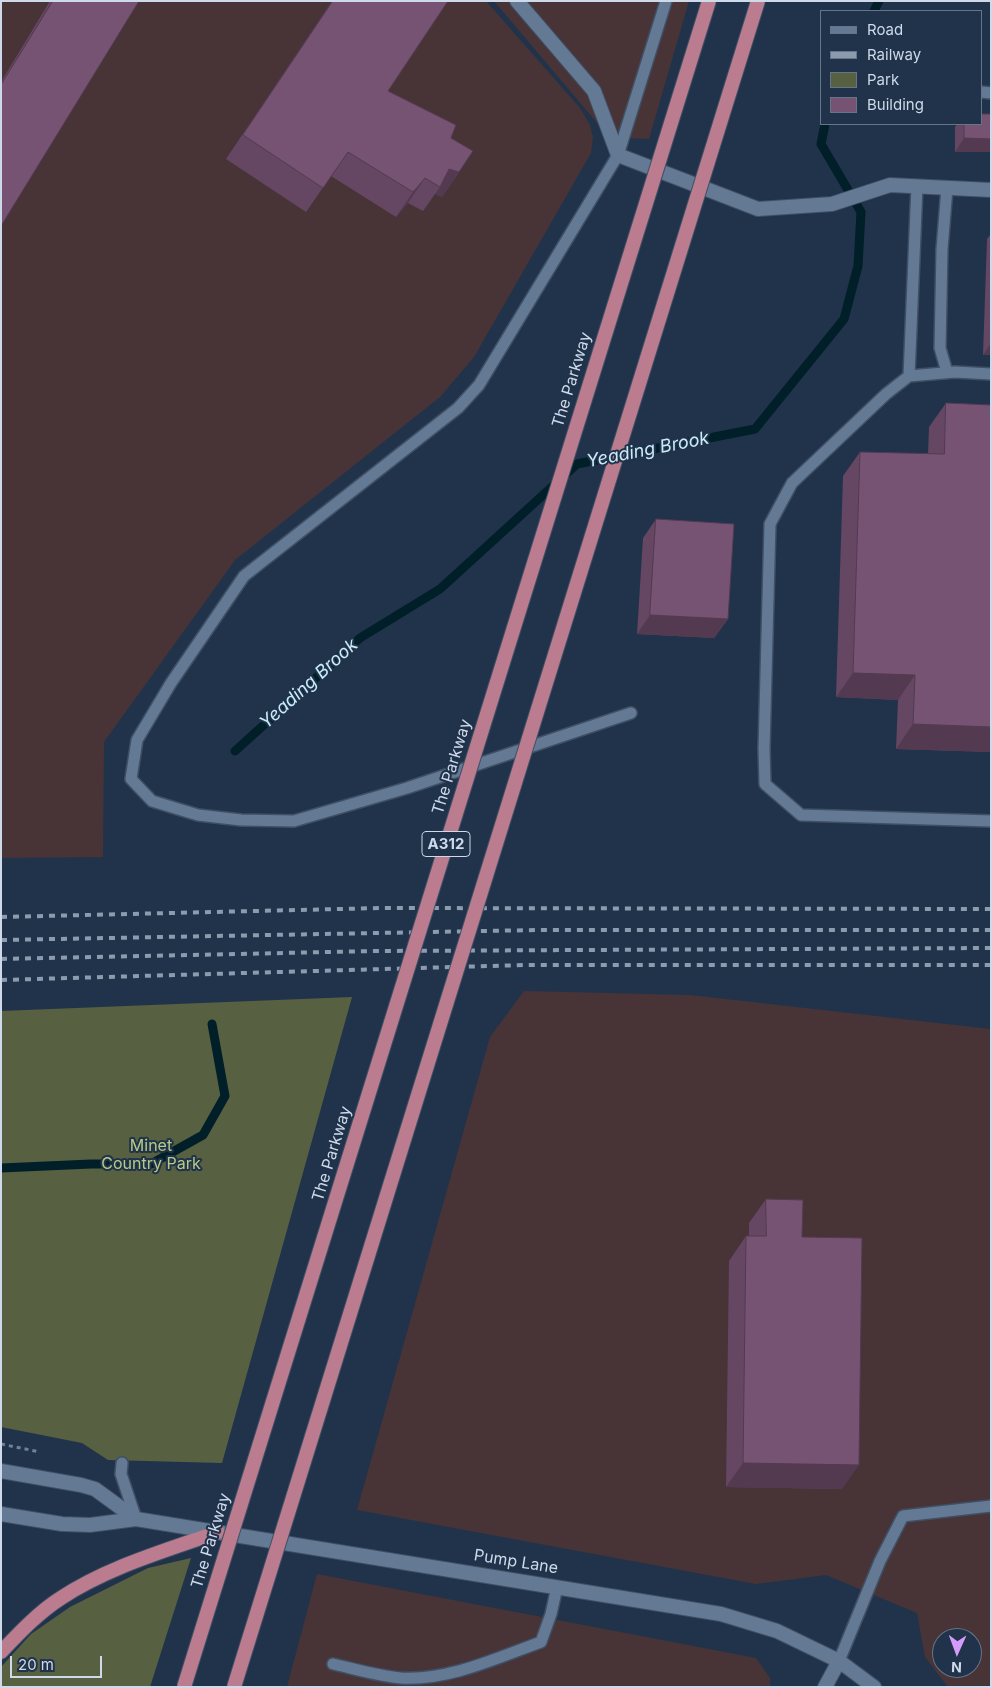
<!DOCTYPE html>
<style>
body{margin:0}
#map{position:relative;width:992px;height:1688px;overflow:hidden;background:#20334b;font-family:Inter,sans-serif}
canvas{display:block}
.frame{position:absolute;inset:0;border:2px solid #ced9e9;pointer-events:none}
.legend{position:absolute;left:820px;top:10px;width:162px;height:115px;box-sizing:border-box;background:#20334b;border:1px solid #66758a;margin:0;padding:6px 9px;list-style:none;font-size:15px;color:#ced9e9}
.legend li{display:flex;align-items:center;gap:10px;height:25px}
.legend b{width:25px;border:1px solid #66758a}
.north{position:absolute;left:932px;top:1628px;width:50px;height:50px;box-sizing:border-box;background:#20334b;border:1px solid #66758a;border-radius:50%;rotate:182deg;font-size:14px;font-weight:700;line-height:20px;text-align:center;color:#ced9e9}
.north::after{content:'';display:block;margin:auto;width:18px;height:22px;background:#d59bfa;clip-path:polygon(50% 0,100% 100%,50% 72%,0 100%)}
.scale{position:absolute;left:10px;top:1656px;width:92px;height:22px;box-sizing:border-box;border:2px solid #ced9e9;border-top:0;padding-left:6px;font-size:15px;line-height:18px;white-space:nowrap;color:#ced9e9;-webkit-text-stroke:4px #20334b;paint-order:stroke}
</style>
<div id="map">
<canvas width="992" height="1688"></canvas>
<div class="frame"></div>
<ul class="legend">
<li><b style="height:6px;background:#637994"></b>Road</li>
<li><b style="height:6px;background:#8d9bae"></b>Railway</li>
<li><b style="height:14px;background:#586042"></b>Park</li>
<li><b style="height:14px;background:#765373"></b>Building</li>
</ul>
<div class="north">N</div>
<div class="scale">20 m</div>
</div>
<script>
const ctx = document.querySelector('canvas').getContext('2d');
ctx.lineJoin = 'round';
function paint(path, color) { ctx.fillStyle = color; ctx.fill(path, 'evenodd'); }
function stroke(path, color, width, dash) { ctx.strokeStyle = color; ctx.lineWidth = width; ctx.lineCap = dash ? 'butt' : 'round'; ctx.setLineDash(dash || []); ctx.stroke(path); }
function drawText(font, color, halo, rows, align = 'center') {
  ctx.font = font + ' Inter,sans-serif'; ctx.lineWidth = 4; ctx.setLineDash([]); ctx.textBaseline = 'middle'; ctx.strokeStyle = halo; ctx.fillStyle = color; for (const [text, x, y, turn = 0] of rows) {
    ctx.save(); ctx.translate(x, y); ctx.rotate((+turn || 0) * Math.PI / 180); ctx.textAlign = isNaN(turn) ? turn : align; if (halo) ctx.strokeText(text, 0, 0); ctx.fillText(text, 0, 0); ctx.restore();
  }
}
const industrial = new Path2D(`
 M1,1H486L580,108L590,125L593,138L591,153L474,357L440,397L235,560L104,742L103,857L1,858Z
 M494,1H689L649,139L609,137Z
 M524,991L690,995L991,1029V1687H948L925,1657L917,1613L826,1575L756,1584L357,1510L490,1037ZM942,1638H972V1668H942Z
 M317,1574L756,1658L770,1678V1687H287Z`);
const green = new Path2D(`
 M352,997L222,1463L108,1460L82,1443L1,1427V1011Z
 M191,1558L150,1687H1V1667L31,1634L70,1607L148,1568Z`);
const stream = new Path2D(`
 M874,11L879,1
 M235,751L360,638L440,589L577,464L755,429L844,319L858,266L861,212L821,144L825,124
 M1,1168L91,1164H151L203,1135L225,1096L212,1024`);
const path = new Path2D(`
 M1,1444L40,1452`);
const service = new Path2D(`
 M981,92L991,93
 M947,188L942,249L940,348L947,372
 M991,374L955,372L909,376L886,394L792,483L770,524L764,749L765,784L801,815L991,821
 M909,376L917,186
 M631,713L407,788L294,821L241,820L198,815L152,801L131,779L137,740L171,683L244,576L458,408L479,385L618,155L666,1
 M122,1463L121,1474L136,1519
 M839,1661L880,1561L903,1516L991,1506
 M333,1664C355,1669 378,1676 401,1678C448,1681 497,1658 541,1642L551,1614L557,1587`);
const minor = new Path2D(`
 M517,1L594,91L618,155L758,209L832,204L890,185L991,190`);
const tertiary = new Path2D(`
 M1,1471L81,1485L95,1489L136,1519
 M1,1514L62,1524L90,1525L136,1519L721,1614L777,1631L839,1661L874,1687
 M825,1687L839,1661`);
const trunk = new Path2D(`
 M1,1652C20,1632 39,1612 61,1598C108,1567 165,1551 218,1532`);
const rail = new Path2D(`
 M1,917L382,908L991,909
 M1,940L538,930H991
 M1,959L377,951L991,948
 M1,980L524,965H991`);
const trunkBridge = new Path2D(`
 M184,1687L709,1
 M234,1687L758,1`);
const wall = new Path2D(`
 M50,1H139L1,226V82Z
 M332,1H448L388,91L451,138L459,172L442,197L435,194L423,211L408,203L396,217L331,176L306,212L226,159Z
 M991,114V152H955V127L957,124H981Z
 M991,234V355H983L987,239Z
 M946,403L991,405V752L896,749L898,700L836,697L843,476L860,452L928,454L929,427Z
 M656,519L728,619L714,638L637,634L643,538Z
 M766,1199L802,1237L842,1489L726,1487L729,1261L746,1236H749V1223Z`);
const shadedWall = new Path2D(`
 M964,138L991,139V152H955Z
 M449,169L459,172L442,197L435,194L440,187Z
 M425,178L408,203L396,217L413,192Z
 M991,343V355H983Z
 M650,615L728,619L714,638L637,634Z
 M853,673L915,675L898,700L836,697Z
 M913,724L991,727V752L896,749Z
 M743,1463L859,1465L842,1489L726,1487Z`);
const building = new Path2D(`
 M53,1H139L1,226V85Z
 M333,1H448L388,91L456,125L451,138L473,151L459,172L449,169L440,187L425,178L413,192L348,152L323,188L243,135Z
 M981,114H991V139L964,138V124H981Z
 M946,403L991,405V727L913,724L915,675L853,673L860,452L944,454Z
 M656,519L734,524L728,619L650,615Z
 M766,1199L803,1200L802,1237L862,1238L859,1465L743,1463L746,1236H766Z`);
const shields = [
 [446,844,48]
];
const shieldNames = [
 ["A312",446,844]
];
const streetNames = [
 ["The Parkway",572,380,-73],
 ["The Parkway",452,767,-73],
 ["The Parkway",332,1154,-73],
 ["The Parkway",211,1541,-73],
 ["Pump Lane",516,1562,9]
];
const parkNames = [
 ["Minet",151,1146],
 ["Country Park",151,1164]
];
const waterNames = [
 ["Yeading Brook",648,450,-11],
 ["Yeading Brook",309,684,-42]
];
paint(industrial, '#483437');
paint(green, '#586042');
stroke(stream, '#011f28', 9);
stroke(service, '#3f4f64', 14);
stroke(minor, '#3f4f64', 16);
stroke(tertiary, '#3f4f64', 16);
stroke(trunk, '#3f4f64', 16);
stroke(path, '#718095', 3, [4, 4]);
stroke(service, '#637994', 11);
stroke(minor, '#637994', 14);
stroke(tertiary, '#637994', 14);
stroke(trunk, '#ba7c8e', 14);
stroke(rail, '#8d9bae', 4, [6, 6]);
stroke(trunkBridge, '#3f4f64', 16, []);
stroke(trunkBridge, '#ba7c8e', 14);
paint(wall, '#654763');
paint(shadedWall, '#533a50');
paint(building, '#765373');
stroke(building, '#533a50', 1);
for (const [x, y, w] of shields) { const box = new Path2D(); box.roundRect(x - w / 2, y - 12.5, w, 25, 4); ctx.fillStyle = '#20334b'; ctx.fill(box); stroke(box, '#ced9e9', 1); }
drawText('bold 15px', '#ced9e9', null, shieldNames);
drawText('16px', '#ced9e9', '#20334b', streetNames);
drawText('16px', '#b7ca84', '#20334b', parkNames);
drawText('italic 18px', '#caebf7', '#20334b', waterNames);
</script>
